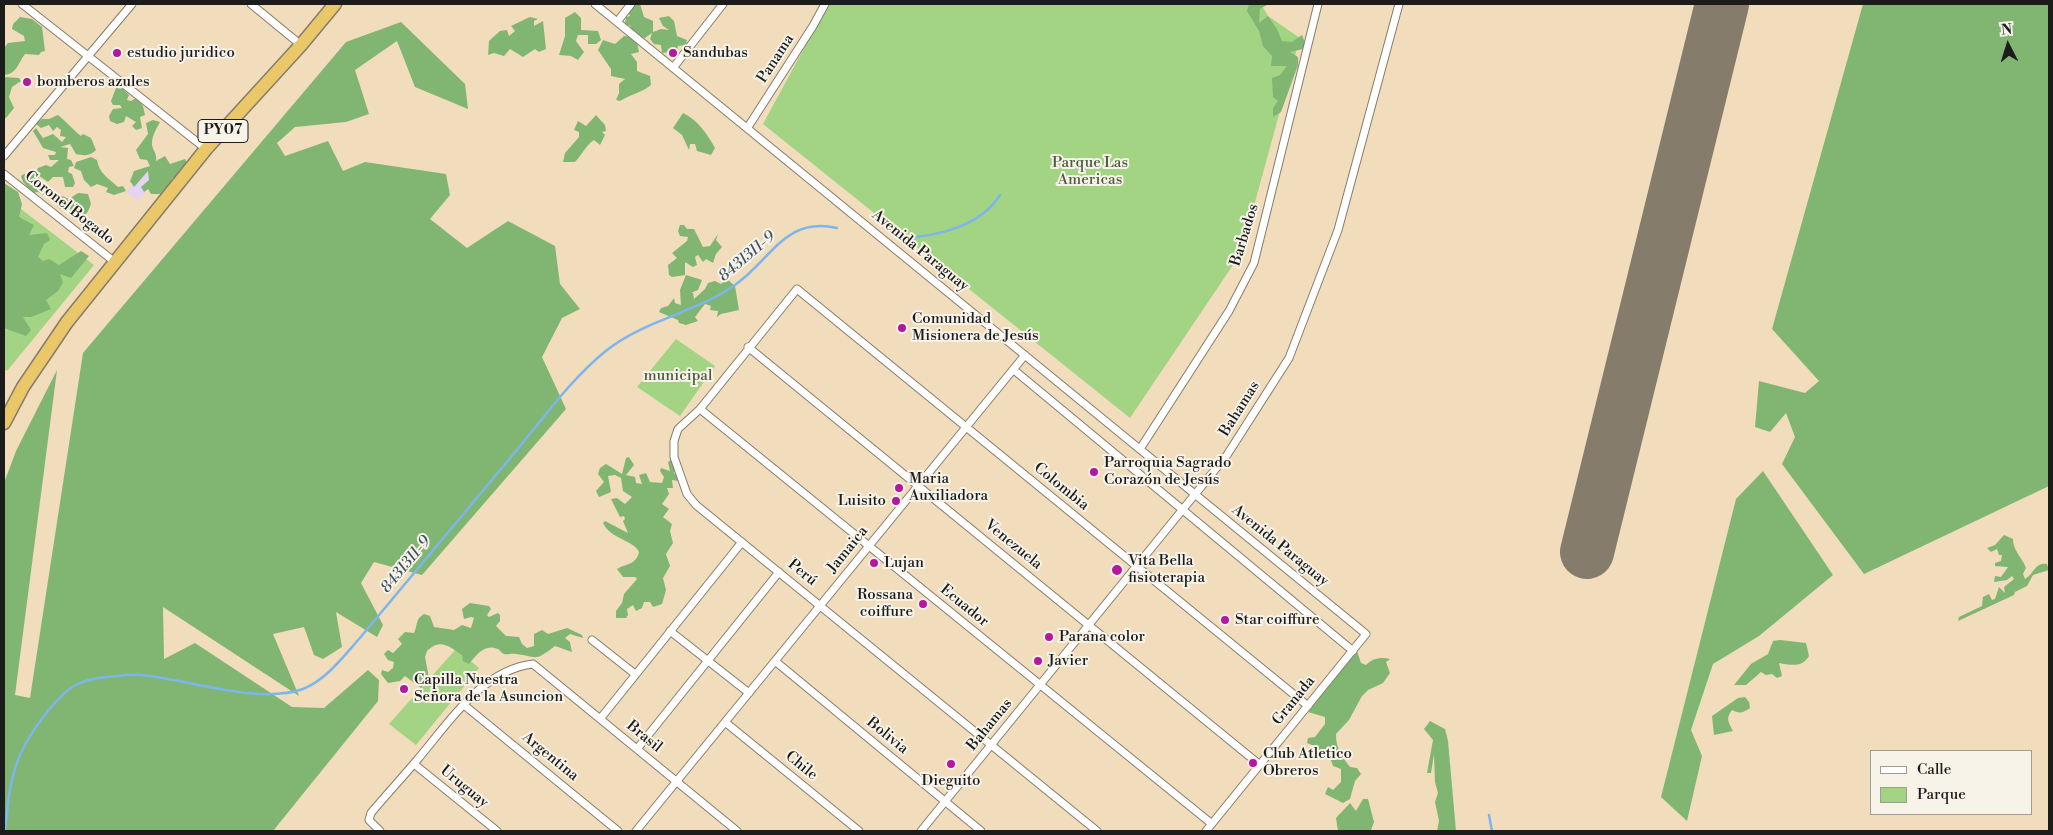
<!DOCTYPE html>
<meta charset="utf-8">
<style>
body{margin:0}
#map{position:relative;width:2053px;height:835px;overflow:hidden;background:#f1dcbc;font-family:"Libre Bodoni",serif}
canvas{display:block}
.frame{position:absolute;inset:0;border:5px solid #1c1c1c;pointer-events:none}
.legend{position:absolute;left:1870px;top:750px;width:162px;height:65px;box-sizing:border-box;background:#f7f3e8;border:1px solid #9f9d96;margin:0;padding:6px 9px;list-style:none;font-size:15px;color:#1c1c1c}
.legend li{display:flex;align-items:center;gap:10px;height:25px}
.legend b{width:25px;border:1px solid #9f9d96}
.north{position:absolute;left:1983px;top:20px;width:50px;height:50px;-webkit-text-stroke:4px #f7f3e8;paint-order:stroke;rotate:355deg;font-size:14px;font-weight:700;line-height:20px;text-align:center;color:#1c1c1c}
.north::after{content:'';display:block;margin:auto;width:18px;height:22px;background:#1c1c1c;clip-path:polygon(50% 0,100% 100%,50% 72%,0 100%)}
</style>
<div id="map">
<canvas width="2053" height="835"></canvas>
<div class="frame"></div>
<ul class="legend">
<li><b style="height:6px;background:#fff"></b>Calle</li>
<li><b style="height:14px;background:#a2d484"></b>Parque</li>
</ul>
<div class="north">N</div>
</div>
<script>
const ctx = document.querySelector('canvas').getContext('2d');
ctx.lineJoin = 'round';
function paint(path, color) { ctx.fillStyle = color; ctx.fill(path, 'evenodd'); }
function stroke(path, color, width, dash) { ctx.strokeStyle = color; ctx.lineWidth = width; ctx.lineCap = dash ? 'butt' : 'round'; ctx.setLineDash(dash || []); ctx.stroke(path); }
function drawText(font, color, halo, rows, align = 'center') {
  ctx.font = font + ' "Libre Bodoni",serif'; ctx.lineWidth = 4; ctx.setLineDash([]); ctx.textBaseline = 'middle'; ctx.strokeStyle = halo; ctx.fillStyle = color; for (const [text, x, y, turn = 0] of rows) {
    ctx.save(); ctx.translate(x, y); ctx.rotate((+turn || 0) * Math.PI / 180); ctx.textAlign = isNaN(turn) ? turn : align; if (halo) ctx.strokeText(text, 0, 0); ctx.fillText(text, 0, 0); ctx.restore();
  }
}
const built = new Path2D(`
 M150,164L162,172L138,201L126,192Z`);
const green = new Path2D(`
 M828,4H1261L1268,16L1300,38L1241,253L1130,418L763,124Z
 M4,196L94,265L7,371L4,369Z
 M676,339L715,366L680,416L637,387Z
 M456,649L479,668L416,745L389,724Z`);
const forest = new Path2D(`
 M624,4H640L644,17L653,21V32L661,29L669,30L663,26L659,18L669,16L674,21L677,36L687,40L686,45L678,46L677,51L662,53L661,45L654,44L650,39L652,33L645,38L639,37L629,30L631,26L625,24L626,17L630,16Z
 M1249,4L1267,5L1260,9L1259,23L1268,16L1277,29L1282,41L1292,42L1302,35L1307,48L1290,52L1298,57V65L1281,112L1273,117V108L1278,101L1273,97L1272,78L1280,75L1287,66H1271L1272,56L1263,46L1259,31L1247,11Z
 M1863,4H2049V486L1864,574L1782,464L1795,437L1786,413L1770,432L1755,427L1759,381L1805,393L1819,381L1772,329Z
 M575,12L581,18V30L598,31L601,40L596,44H588V35H578L576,41L584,52L578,60L571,56L559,55L565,36V18Z
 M20,17L32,19L42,27L45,51L41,52L39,55L25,54C18,63 17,74 4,75V48L8,43L25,41L24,36L12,29L13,24Z
 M530,17L538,19L534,21V26L543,21L546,49L539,52L535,49L523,57L510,49L504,56L494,53L488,55L489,41L500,31L507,30L509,36L515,31L511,26Z
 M401,22L465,84L468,109L415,87L397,41L355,70L369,114L346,122L295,127L277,143L285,156L328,141L343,171L365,162L446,174L450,195L430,219L467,248L508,221L555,246L560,284L580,309L562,318L542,357L566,409L422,575L374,562L361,583L383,625L377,637L336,612L342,647L323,659L314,655L304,627L273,634L299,696L163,607L164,659L195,643L292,707L324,708L368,670L379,680L378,701L273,831H4V483L16,451L57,370L15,695L30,698L83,353L346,42Z
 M624,36L636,37L639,52L631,54L637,62V71L650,76L651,85C641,93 631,94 620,101L616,100L619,93V84L625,79L611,76V69L598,50L603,40L615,44Z
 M4,77L19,78L21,81L12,87L9,97L14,108L6,118H4Z
 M116,88L123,89L129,95L127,100L131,101L136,98L143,106L145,115L140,117L142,128L136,130L132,126L136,122L126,116L124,122L117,124L110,121L109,116L113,109L122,108L120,105H113L111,101Z
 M683,113C697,119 708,135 715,148L711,155L697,151L695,144H690L689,150L682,135L673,128Z
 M58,115C67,122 72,129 81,136L83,134L91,138L96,150C90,156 84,156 76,154L70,144L60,147L68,148L67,159L71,160L74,166L69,167L68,172L72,174L75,183L73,187H65L63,177H53L48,182L38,175L44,188L69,199L78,193L88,194L91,204C87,215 84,219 72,218L69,204L60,209L55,204L56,200L50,199L49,193L45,191L44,195L38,192L33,193L23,182L21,176L24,174L36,172L38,168L46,165L51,167L59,160H50L48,155H55L56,152L43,148L33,131L36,128L43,138L53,134L62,142L66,137L60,136L61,130L57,127L53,131L49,125L41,128L36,124L42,119H49Z
 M596,115L605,125L606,131L602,132L605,135L600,145L594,140C586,145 582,155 575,162H563L565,153L579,137V132L574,130L578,121L586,126Z
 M153,120L160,122C157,128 151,137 152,145C153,151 157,153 156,161L165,156L170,164L185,159L190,169L178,181L172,178L169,194H151L148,189L144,192L141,187L149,180L148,171L134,187L130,181L134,171L150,166L147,160L140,159L136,150L148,134L146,123Z
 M91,157L97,160C99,173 108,178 118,187L123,186L126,191L114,195L106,192L108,188L97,184L91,187L84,180L81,171L74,168L76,162Z
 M4,183L18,192L22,204L19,217L34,225L29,235L47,233L50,240L44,244L38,257L43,261L49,259L59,265L81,251L89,256L71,278L60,274L63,282L58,291L46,300L51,309L31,317H23L31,330L26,336L4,328Z
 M680,225H684L687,229H694L703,247L710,246L718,234L716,240L722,247L716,254L713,263L706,259L703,262L698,255L695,257L697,265L693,267L685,262V275L672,277L669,275L668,265L677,258L672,253L687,241L688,237L680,236L678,231Z
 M686,275L702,280L698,290L691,293H693L694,299L705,289L708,283L715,281L721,284L727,279L735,286L739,310L721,314L717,317L718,311L710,310L711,306L705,304L695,317L698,321L686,325L679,323L678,320L659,312L661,308L668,306L674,298L675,303L681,305L680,290Z
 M629,457L634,465L626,475L635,477L636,483L642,484L639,475L646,473L650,482L662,483L664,477L660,471L661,468L670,471L668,462L671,460L675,463L674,473L680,479L678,481L672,480L673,488H667L669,494L662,504L669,509L663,517L672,524L670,531L673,543L666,554L670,566L663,578L666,590L662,604L653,607L650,602H644L642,608L636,611L633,605L627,609L628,615L626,618H616V611L622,603L624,594L637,579L635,577H623L617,569C627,563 636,565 639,552C634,540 610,539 603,523L605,521L628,533L623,521L625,519L624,516L620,517L611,499L617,498L625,504L632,497L623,491L621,478L615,475L608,476L611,492L599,497L596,491L604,482L598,474L600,468L606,464L622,474L626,458Z
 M1763,471L1833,575L1759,636L1713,664L1691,730L1702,756L1687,821L1661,797L1736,499Z
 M2004,535L2013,539C2013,551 2022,557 2026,568L2023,574L2025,579C2034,574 2035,562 2047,564L2049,570L2033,575L2027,586L2015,592L2014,595L1958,621L1959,617L1982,606L1983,597L1989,594L1992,600L1995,599L1999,587L2005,593L2004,587L2014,579L2012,576L2007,580L1994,582L1995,576L2001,577L2008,567L1995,566V563L2001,561L2002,555H1999L1997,549L1991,552L1987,548L1995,545Z
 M470,603L489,606L491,609L487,615L489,617L498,613L500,615V621L496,626L506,636L519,637L522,644L527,648L534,646V634L542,630L548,634L567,628L582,635L583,638L570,634L565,638L570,642L572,652L555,646C534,662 538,657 516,654C512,653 507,655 504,654C501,653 501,651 498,649C485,643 476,655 469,664L463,661L462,655C449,646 440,638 427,651L425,657L429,678L421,688L405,676L400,681L388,683L381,674L382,670L388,672L393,668L394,662L388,660L384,654L388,650L393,653L402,644L398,639L405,632L414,633C418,625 415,619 424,614L430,616L434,627L454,630L462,625L471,628L474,618L471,617L464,619L462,609Z
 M1780,640L1806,643L1809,656C1802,668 1791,665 1779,663L1782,676L1777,678L1772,674L1766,675L1761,672L1746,685H1734L1751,664L1768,654L1773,641Z
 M1357,651L1361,663L1366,665C1373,658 1381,657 1390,659L1386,662L1390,673L1383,683L1368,690L1362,696L1349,720L1336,734C1336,749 1341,755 1350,767L1357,768L1361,774L1355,781L1350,799L1343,803L1325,794L1328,787L1333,790L1341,782V769L1333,766L1330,757L1322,756L1312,745L1307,743L1308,738L1315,737L1325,724V717L1308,712Z
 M1745,697L1749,702L1750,708C1743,713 1739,714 1732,710C1725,719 1729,723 1733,731L1714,735L1712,716L1738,698Z
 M1430,721L1445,729L1448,741L1456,831H1437L1439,821L1435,802L1438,793L1435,782L1434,754L1431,773H1427L1433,740L1424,729Z
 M1363,799H1368L1374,822L1371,830L1338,831L1336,818L1350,803L1356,811Z`);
const stream = new Path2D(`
 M900,238C935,237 980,227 1000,195
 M1489,815L1492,831
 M5,831C10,779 13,755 47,712C55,703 63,692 74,686C84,680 96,678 107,677C118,676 130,674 141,675C188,679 257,705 303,689C326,680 343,657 359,639C412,576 464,513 516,451C545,416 572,378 607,350C645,320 695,313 735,285C771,260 785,216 837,228`);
const runway = new Path2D(`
 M1587,552L1722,4`);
const street = new Path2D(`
 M22,4L206,149
 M251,4L301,45
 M595,4L1366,634L1206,831
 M617,22L631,4
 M673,68L723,4
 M748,127L813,26L825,4
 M4,156L132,4
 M4,174L116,263
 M748,347L1260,765
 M1014,370L1353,651
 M700,409L1212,824
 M1140,449L1229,311L1254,263L1318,4
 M670,631L749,693
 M592,640L635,674
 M775,661L981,831
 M464,705L618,831
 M600,719L742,542
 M725,722L859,831
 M637,749L779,572
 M414,764L497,831
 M380,831L369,820L371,813C386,795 402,778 417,760C448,724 481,670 533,664L737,831
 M636,831L1025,355
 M921,831L1227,455L1289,358L1338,230L1399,4
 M1097,831L696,505L687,494L674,457V441L678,429L700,409L797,289L1308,706`);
const highway = new Path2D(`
 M4,423L23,387L67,322L206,149L301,45L335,4`);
const markers = [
 [117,53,5,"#b5179e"],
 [673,53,5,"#b5179e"],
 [27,82,5,"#b5179e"],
 [902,328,5,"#b5179e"],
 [1094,472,5,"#b5179e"],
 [899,488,5,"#b5179e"],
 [896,501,5,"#b5179e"],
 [874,563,5,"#b5179e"],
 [1117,570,6,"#b5179e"],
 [923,604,5,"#b5179e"],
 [1225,620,5,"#b5179e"],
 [1049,637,5,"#b5179e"],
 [1038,661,5,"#b5179e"],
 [404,689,5,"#b5179e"],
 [1253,763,5,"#b5179e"],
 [951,764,5,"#b5179e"]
];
const shields = [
 [223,131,50]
];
const shieldNames = [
 ["PY07",223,131]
];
const poiNames = [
 ["estudio juridico",127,53],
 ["Sandubas",683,53],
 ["bomberos azules",37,82],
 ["Comunidad",912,319],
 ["Misionera de Jesús",912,336],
 ["Parroquia Sagrado",1104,463],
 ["Corazón de Jesús",1104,480],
 ["Maria",909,479],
 ["Auxiliadora",909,496],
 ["Luisito",886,501,"right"],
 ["Vita Bella",1128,561],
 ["fisioterapia",1128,578],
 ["Lujan",884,563],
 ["Rossana",913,595,"right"],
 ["coiffure",913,612,"right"],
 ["Star coiffure",1235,620],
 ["Parana color",1059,637],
 ["Javier",1048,661],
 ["Capilla Nuestra",414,680],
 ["Señora de la Asuncion",414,697],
 ["Club Atletico",1263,754],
 ["Obreros",1263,771],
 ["Dieguito",951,781,"center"]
];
const streetNames = [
 ["Panama",776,59,-57],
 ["Coronel Bogado",69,208,38],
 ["Barbados",1245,235,-73],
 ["Avenida Paraguay",920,251,39],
 ["Bahamas",1240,409,-58],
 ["Colombia",1061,487,39],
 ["Venezuela",1013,545,39],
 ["Avenida Paraguay",1280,546,39],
 ["Jamaica",848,550,-51],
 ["Perú",802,573,39],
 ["Ecuador",964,606,39],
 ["Granada",1294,701,-51],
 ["Bahamas",990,725,-51],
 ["Bolivia",887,736,39],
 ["Brasil",644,737,39],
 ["Argentina",550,757,39],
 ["Chile",801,766,39],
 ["Uruguay",464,787,39]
];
const parkNames = [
 ["Parque Las",1090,163],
 ["Americas",1090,180],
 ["municipal",678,376]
];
const waterNames = [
 ["8431311-9",747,257,-40],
 ["8431311-9",406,565,-50]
];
paint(built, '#e4d3f1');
paint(green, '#a2d484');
paint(forest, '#81b672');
stroke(stream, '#7cb6ed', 2.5);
stroke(runway, '#867c6c', 54);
stroke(street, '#867c6c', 9);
stroke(highway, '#867c6c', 15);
stroke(street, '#fff', 7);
stroke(highway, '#eac769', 12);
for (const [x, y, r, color] of markers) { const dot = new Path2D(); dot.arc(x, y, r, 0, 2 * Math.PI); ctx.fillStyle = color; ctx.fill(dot); stroke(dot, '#f7f3e8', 2); }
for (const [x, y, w] of shields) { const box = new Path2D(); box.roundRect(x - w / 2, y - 11.5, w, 23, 4); ctx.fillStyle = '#f7f3e8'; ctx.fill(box); stroke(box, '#1c1c1c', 1); }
drawText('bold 14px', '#1c1c1c', null, shieldNames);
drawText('15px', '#1c1c1c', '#f7f3e8', poiNames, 'left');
drawText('15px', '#1c1c1c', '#f7f3e8', streetNames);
drawText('15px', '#4b5c40', '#f7f3e8', parkNames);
drawText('italic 16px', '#3e5265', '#f7f3e8', waterNames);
</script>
